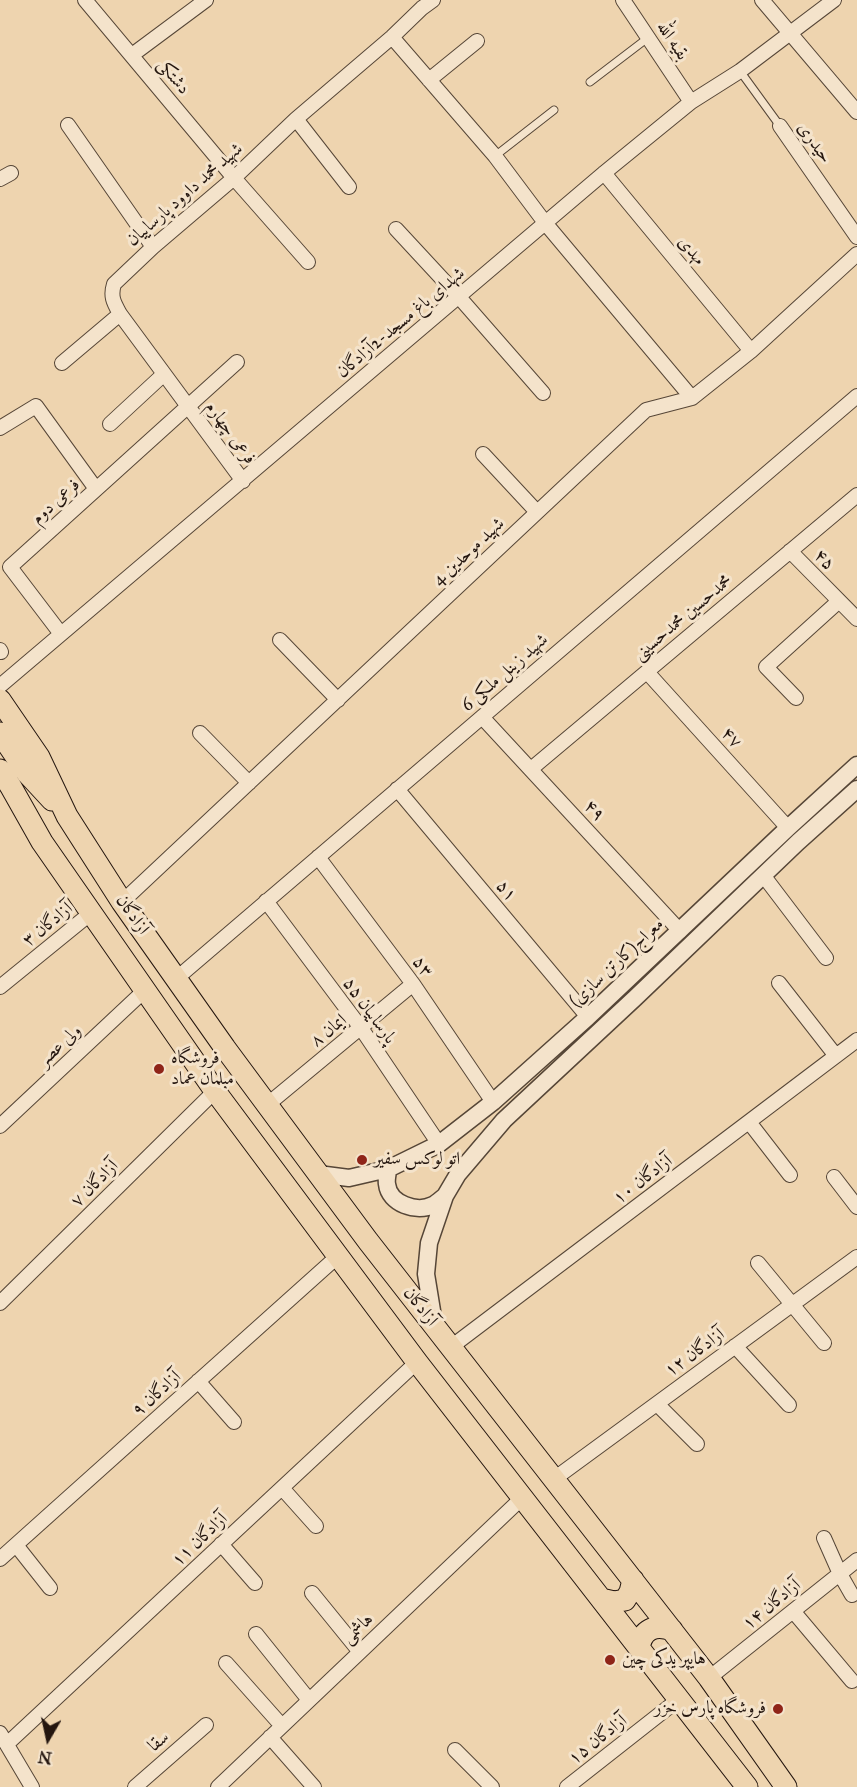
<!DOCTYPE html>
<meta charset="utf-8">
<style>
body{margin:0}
#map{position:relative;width:857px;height:1787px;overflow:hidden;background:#eed4af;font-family:"IM FELL Great Primer",serif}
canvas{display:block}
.north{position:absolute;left:18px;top:1709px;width:60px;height:60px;-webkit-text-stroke:4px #f4e3cb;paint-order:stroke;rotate:189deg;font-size:16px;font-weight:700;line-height:24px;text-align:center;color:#24160f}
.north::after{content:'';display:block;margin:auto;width:21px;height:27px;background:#24160f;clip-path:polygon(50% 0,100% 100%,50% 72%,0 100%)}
</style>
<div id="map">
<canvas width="857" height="1787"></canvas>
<div class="north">N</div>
</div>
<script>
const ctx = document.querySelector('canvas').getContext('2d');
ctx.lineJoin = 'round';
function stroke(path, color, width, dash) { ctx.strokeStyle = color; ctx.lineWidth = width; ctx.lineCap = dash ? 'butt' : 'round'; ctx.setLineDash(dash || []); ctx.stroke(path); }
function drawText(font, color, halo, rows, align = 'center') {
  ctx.font = font + ' "IM FELL Great Primer",Amiri,serif'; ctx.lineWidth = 6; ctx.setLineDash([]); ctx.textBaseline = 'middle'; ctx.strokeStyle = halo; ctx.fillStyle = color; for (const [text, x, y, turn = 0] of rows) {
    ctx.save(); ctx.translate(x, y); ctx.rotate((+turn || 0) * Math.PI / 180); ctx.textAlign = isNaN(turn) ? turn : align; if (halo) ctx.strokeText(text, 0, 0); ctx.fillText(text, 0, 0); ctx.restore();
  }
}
const service = new Path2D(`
 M740,71L780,126
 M590,82L649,37
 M495,156L554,110`);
const minor = new Path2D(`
 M85,0L234,178L308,262
 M623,0L691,102
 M762,0L857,112
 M392,37L495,156L546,224L692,398
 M132,55L206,0
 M429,80L477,41
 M296,119L349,187
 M68,125L153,247
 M780,126L857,237
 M604,173L751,351
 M0,179L11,173
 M396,229L459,297L543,393
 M62,363L120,314
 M110,424L164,374
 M0,428L36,406L96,489
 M483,454L537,512
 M243,481L120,314C114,303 110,297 114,284L153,247L234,178L296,119L392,37L422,8L433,0
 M790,551L857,619
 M61,634L10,567L237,362
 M280,640L338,700
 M0,650L1,652
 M647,672L788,828
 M0,686L604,173L691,102L740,71L834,0
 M796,698L766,667L839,601
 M482,717L680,931
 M200,733L249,783
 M531,769L857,495
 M397,789L588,1017
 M318,857L413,984L493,1102
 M763,875L826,958
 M266,901L361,1028L439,1144
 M122,902L646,410L692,398L751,351L857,254
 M177,978L857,396
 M779,983L836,1056
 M0,987L91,913
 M267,1105L413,984
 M749,1122L790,1175
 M0,1126L144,991
 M834,1177L857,1207
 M758,1263L824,1343
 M0,1303L215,1091
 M735,1346L789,1405
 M451,1347L857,1040
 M198,1381L234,1422
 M657,1404L697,1444
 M554,1479L857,1257
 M282,1488L316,1526
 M824,1538L840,1574L852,1595
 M221,1544L255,1583
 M16,1545L50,1588
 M0,1559L338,1256
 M312,1593L360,1652
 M793,1611L852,1681
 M256,1634L309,1700
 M226,1663L282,1726
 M709,1678L857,1560
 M0,1733L32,1787
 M270,1737L314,1787
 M7,1744L417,1362
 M455,1750L492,1787
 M135,1787L206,1725
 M218,1787L522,1498
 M567,1787L679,1699`);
const tertiary = new Path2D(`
 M388,1169C388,1174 386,1179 387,1184C389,1204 417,1213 433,1205C437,1203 441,1199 445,1196
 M318,1174L349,1178L388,1169L439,1144L493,1102L588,1017L788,828L857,765
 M434,1323L426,1274L429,1243L445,1196L458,1174L504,1120L635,998L798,842L857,789`);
const primary = new Path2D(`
 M0,700L39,757L67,816L122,902L225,1048L368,1241L709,1678L786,1787
 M0,733L27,773L52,800
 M0,770L11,787L42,842L215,1091L417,1362L747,1787
 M601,1599L614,1602L625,1600L630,1592L633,1580
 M639,1648C642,1629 655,1624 672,1630`);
const markers = [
 [159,1069,6,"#8f2418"],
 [362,1160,6,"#8f2418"],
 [610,1660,6,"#8f2418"],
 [778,1709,6,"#8f2418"]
];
const streetNames = [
 ["بقیه الله",672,41,56],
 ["دشتکی",173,77,50],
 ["حیدری",814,143,55],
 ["شهید محمد داوود پارساییان",185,195,-41],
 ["مهدی",691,251,50],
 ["شهدای‌ باغ مسجد-2آزادگان",401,323,-40],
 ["فرعی چهارم",230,433,54],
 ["فرعی دوم",56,502,-42],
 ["4 شهید موحدین",469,552,-43],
 ["۴۵",824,560,45],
 ["محمدحسین محمدحسینی",683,618,-40],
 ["6 شهید زینل ملکی",505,673,-41],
 ["۴۷",731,738,48],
 ["۴۹",594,811,47],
 ["۵۱",506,891,50],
 ["آزادگان",132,915,55],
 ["۳ آزادگان",48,925,-39],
 ["معراج(کارتن سازی)",617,963,-43],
 ["۵۳",422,967,54],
 ["پارساییان ۵۵",369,1011,54],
 ["۸ ایمان",329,1031,-39],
 ["ولی عصر",60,1046,-43],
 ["۱۰ آزادگان",643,1180,-37],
 ["۷ آزادگان",95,1184,-45],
 ["آزادگان",420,1307,52],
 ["۱۲ آزادگان",695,1353,-36],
 ["۹ آزادگان",157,1394,-42],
 ["۱۱ آزادگان",200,1540,-43],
 ["۱۴ آزادگان",772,1605,-39],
 ["هاشمی",358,1629,-43],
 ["۱۵ آزادگان",598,1740,-38],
 ["سقا",159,1742,-41]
];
const poiNames = [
 ["فروشگاه",171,1059],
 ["مبلمان عماد",171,1080],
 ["اتو لوکس سفیر",374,1160],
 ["هایپر یدکی چین",622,1660],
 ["فروشگاه پارس خزر",766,1709,"right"]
];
stroke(service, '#564637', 9);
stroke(minor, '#564637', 16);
stroke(tertiary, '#564637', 19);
stroke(primary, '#24160f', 23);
stroke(service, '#f4e3cb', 7);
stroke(minor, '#f4e3cb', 14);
stroke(tertiary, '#f4e3cb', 16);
stroke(primary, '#eed4af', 21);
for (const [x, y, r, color] of markers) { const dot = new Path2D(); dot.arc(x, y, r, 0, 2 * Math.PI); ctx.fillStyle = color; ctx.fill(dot); stroke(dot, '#f4e3cb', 2); }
drawText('18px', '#24160f', '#f4e3cb', streetNames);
drawText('18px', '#24160f', '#f4e3cb', poiNames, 'left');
</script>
